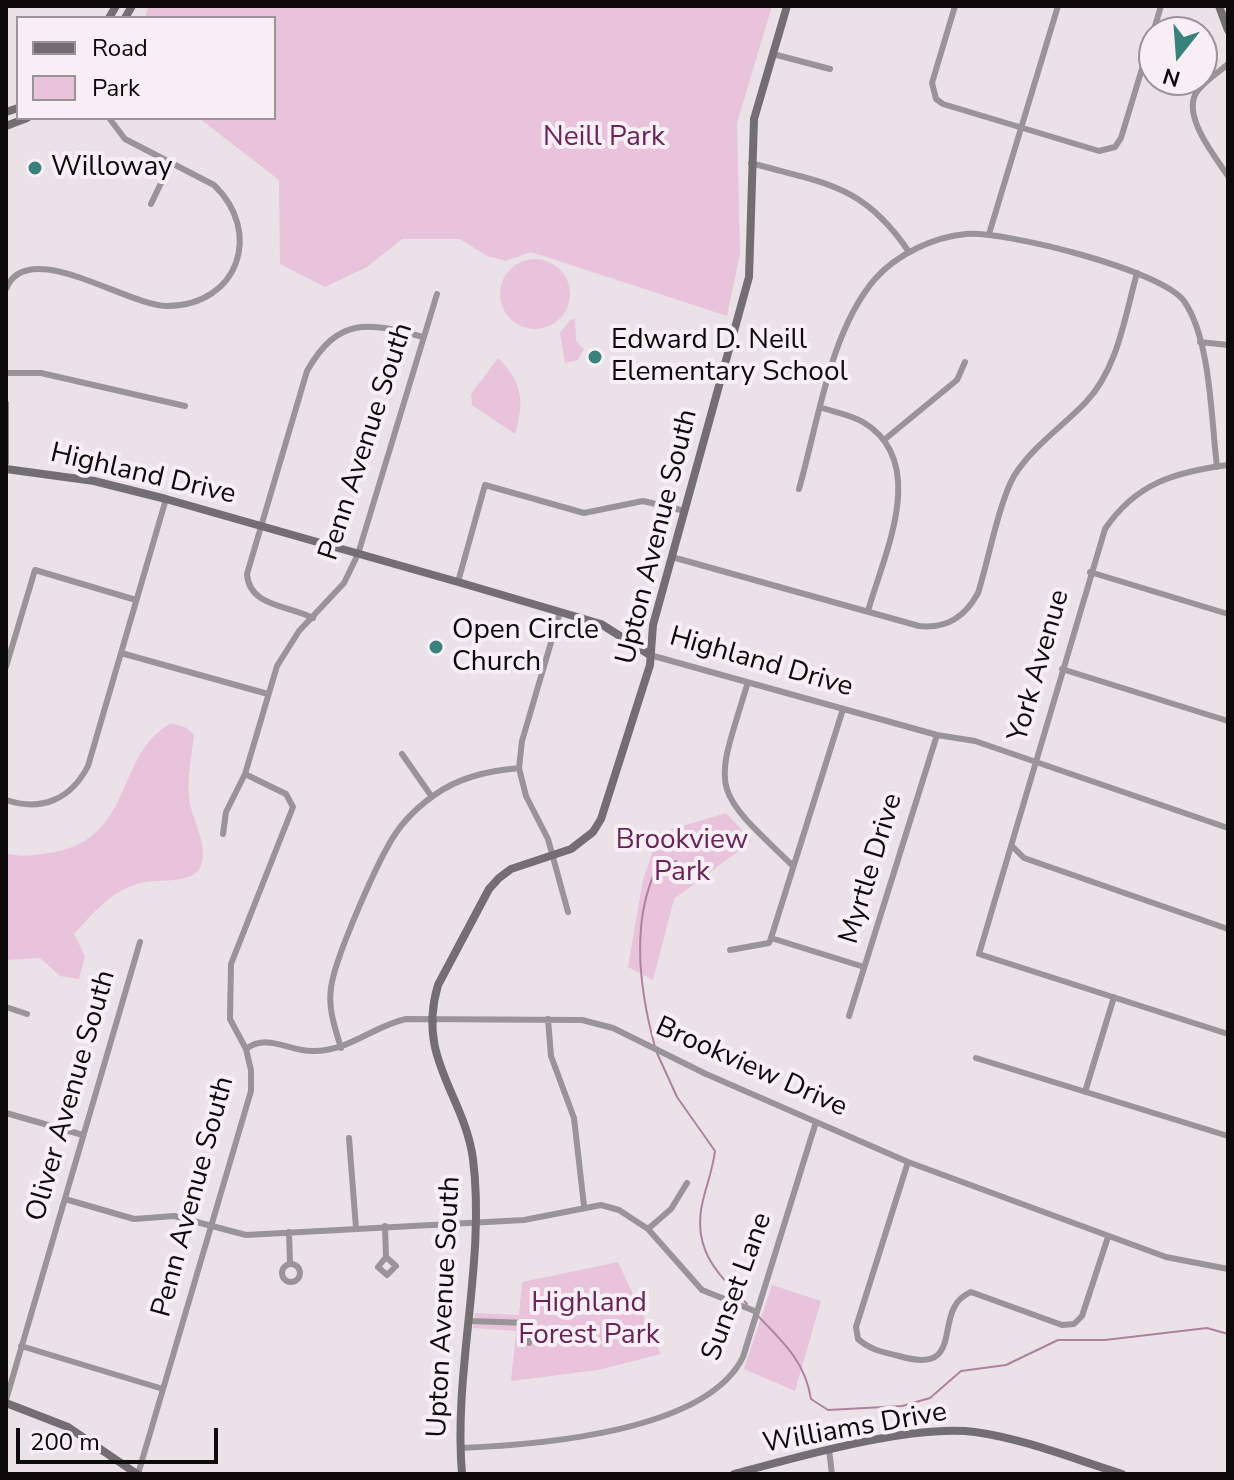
<!DOCTYPE html>
<style>
body{margin:0}
#map{position:relative;width:1234px;height:1480px;overflow:hidden;background:#ebe2e8;font-family:"Nunito Sans",sans-serif}
canvas{display:block}
.frame{position:absolute;inset:0;border:8px solid #0d0a0c;pointer-events:none}
.legend{position:absolute;left:16px;top:16px;width:260px;height:104px;box-sizing:border-box;background:#f8eff5;border:2px solid #9a9398;margin:0;padding:10px 14px;list-style:none;font-size:24px;color:#0d0a0c}
.legend li{display:flex;align-items:center;gap:16px;height:40px}
.legend b{width:40px;border:2px solid #9a9398}
.north{position:absolute;left:1138px;top:16px;width:80px;height:80px;box-sizing:border-box;background:#f8eff5;border:2px solid #9a9398;border-radius:50%;rotate:197deg;font-size:22px;font-weight:700;line-height:32px;text-align:center;color:#0d0a0c}
.north::after{content:'';display:block;margin:auto;width:28px;height:36px;background:#39817d;clip-path:polygon(50% 0,100% 100%,50% 72%,0 100%)}
.scale{position:absolute;left:16px;top:1428px;width:202px;height:36px;box-sizing:border-box;border:4px solid #0d0a0c;border-top:0;padding-left:10px;font-size:24px;line-height:28px;white-space:nowrap;color:#0d0a0c;-webkit-text-stroke:6px #f8eff5;paint-order:stroke}
</style>
<div id="map">
<canvas width="1234" height="1480"></canvas>
<div class="frame"></div>
<ul class="legend">
<li><b style="height:10px;background:#736e71"></b>Road</li>
<li><b style="height:22px;background:#e9c2db"></b>Park</li>
</ul>
<div class="north">N</div>
<div class="scale">200 m</div>
</div>
<script>
const ctx = document.querySelector('canvas').getContext('2d');
ctx.lineJoin = 'round';
function paint(path, color) { ctx.fillStyle = color; ctx.fill(path, 'evenodd'); }
function stroke(path, color, width, dash) { ctx.strokeStyle = color; ctx.lineWidth = width; ctx.lineCap = dash ? 'butt' : 'round'; ctx.setLineDash(dash || []); ctx.stroke(path); }
function drawText(font, color, halo, rows, align = 'center') {
  ctx.font = font + ' "Nunito Sans",sans-serif'; ctx.lineWidth = 8; ctx.setLineDash([]); ctx.textBaseline = 'middle'; ctx.strokeStyle = halo; ctx.fillStyle = color; for (const [text, x, y, turn = 0] of rows) {
    ctx.save(); ctx.translate(x, y); ctx.rotate((+turn || 0) * Math.PI / 180); ctx.textAlign = isNaN(turn) ? turn : align; if (halo) ctx.strokeText(text, 0, 0); ctx.fillText(text, 0, 0); ctx.restore();
  }
}
const green = new Path2D(`
 M148,6H772L737,123L740,253L727,316L531,252L506,261L487,256L460,239H402L367,267L325,287L280,264L279,180L199,118H274V18H145Z
 M500 294a35 35 0 1 1 70 0a35 35 0 1 1-70 0Z
 M575,319L576,341L584,349L578,360L565,363L560,333L570,320Z
 M498,358C522,381 525,402 515,434L472,405L471,394Z
 M171,723L187,728L194,735C192,755 187,777 189,797C191,819 207,840 202,863C196,886 159,878 141,883C112,890 94,912 74,934L85,956L79,979L60,976L40,958L6,960V853C20,858 34,855 49,853C135,841 113,756 171,723Z
 M726,813L752,841L674,899L653,980L628,967L643,880L659,833Z
 M618,1262L661,1354L598,1370L511,1381L516,1331L473,1328L475,1313L519,1315L522,1282Z
 M772,1285L821,1301L795,1391L744,1369Z`);
const stream = new Path2D(`
 M655,1047C640,992 631,925 655,872L676,861
 M657,1053L677,1097L715,1151C713,1168 707,1184 703,1200C691,1249 717,1273 747,1304
 M757,1315C783,1342 805,1361 811,1399L828,1410L902,1406L930,1398L961,1371L1006,1365L1058,1340H1105L1207,1328L1228,1334`);
const street = new Path2D(`
 M955,6L932,83L936,99L943,104L1099,151L1115,147L1121,138L1161,6
 M773,54L830,69
 M1228,64C1218,73 1200,84 1195,95C1184,119 1216,158 1228,176
 M751,163C826,184 863,184 909,252
 M151,204L171,162
 M989,234L1058,6
 M6,289C27,235 128,307 168,306C239,305 263,232 214,185L125,139L109,118
 M1200,342L1228,345
 M6,373H41L185,406
 M6,403V463
 M822,408C835,412 851,415 863,422C930,462 884,554 868,611
 M884,440L957,380L965,362
 M1228,465C1175,472 1136,483 1105,529L979,954L1228,1034
 M799,489C818,423 830,331 875,279C897,254 934,237 966,234C1006,231 1161,270 1184,301C1211,340 1211,419 1217,467
 M672,557L919,626C947,629 965,617 978,593C988,562 999,502 1014,476C1033,446 1062,427 1086,402C1118,368 1125,316 1137,273
 M1090,572L1228,614
 M458,582L485,485L584,513L643,501L685,511
 M560,612L522,741L519,768L526,796L548,839L568,912
 M313,618C289,605 249,607 247,574L307,371C338,316 369,322 423,337
 M121,653L268,694
 M650,655L937,735L975,741L1228,828
 M6,667L35,570L136,600
 M1062,669L1228,721
 M748,682C714,793 708,785 793,866
 M402,754L432,797
 M6,800C42,812 71,799 88,766L166,499
 M223,834L226,812L245,774
 M1012,846L1024,858L1228,929
 M771,938L843,709
 M771,938L864,967
 M730,950L769,943L771,938
 M6,1007L27,1014
 M849,1016L937,735
 M548,1019L551,1056L574,1118L584,1206
 M341,1048C335,1028 328,1009 331,988C334,960 373,873 388,846C398,827 415,809 433,796C459,777 488,771 519,768
 M246,1049C267,1033 289,1051 312,1051C348,1052 373,1026 406,1019L582,1020L613,1028L706,1074L908,1162L1166,1257L1228,1269
 M976,1058L1228,1136
 M1085,1092L1114,997
 M6,1113L83,1135
 M349,1138L356,1228
 M908,1162L856,1327L858,1339C870,1350 883,1352 899,1356C970,1377 929,1309 971,1292L1062,1325L1074,1324L1082,1316L1108,1237
 M65,1199L134,1219L174,1216L246,1235L524,1220L601,1205L619,1210L648,1229L702,1290L757,1312
 M385,1226L386,1257L378,1267L387,1275L396,1266L386,1257
 M648,1229L671,1209L687,1183
 M289,1232L290,1264
 M282 1273a9 9 0 1 1 18 0a9 9 0 1 1-18 0Z
 M469,1321L529,1323V1343
 M21,1346L163,1389
 M6,1400L140,942
 M460,1448C535,1445 706,1433 743,1357L816,1122
 M829,1450L832,1474
 M138,1474L251,1091V1070L246,1049L230,1019L231,964L293,807L286,794L245,774L277,666L299,631L344,583L358,554L437,294`);
const secondary = new Path2D(`
 M1219,6L1228,30
 M109,18L116,6
 M125,18L132,6
 M6,112L18,108
 M6,126L27,118
 M6,469L94,481L166,499L458,582L601,624L650,655
 M6,1403L68,1427L137,1474
 M462,1474C453,1370 486,1262 473,1159C464,1094 416,1059 438,985L489,889L499,878L511,869L571,849L593,832L601,819L650,665L653,625L749,277L754,119L787,6
 M734,1474C798,1457 911,1424 975,1432C1025,1439 1074,1459 1122,1474`);
const markers = [
 [35,168,8,"#39817d"],
 [595,357,8,"#39817d"],
 [436,647,8,"#39817d"]
];
const parkNames = [
 ["Neill Park",604,138],
 ["Brookview",682,841],
 ["Park",682,873],
 ["Highland",589,1304],
 ["Forest Park",589,1336]
];
const poiNames = [
 ["Willoway",51,168],
 ["Edward D. Neill",611,341],
 ["Elementary School",611,373],
 ["Open Circle",452,631],
 ["Church",452,663]
];
const streetNames = [
 ["Penn Avenue South",367,442,-72],
 ["Highland Drive",143,475,13],
 ["Upton Avenue South",658,537,-76],
 ["Highland Drive",761,663,16],
 ["York Avenue",1040,666,-74],
 ["Myrtle Drive",872,869,-73],
 ["Brookview Drive",751,1068,24],
 ["Oliver Avenue South",72,1096,-74],
 ["Penn Avenue South",194,1197,-75],
 ["Sunset Lane",738,1287,-70],
 ["Upton Avenue South",445,1307,-87],
 ["Williams Drive",855,1429,-10]
];
paint(green, '#e9c2db');
stroke(stream, '#ae829e', 2);
stroke(street, '#989497', 6);
stroke(secondary, '#736e71', 8);
for (const [x, y, r, color] of markers) { const dot = new Path2D(); dot.arc(x, y, r, 0, 2 * Math.PI); ctx.fillStyle = color; ctx.fill(dot); stroke(dot, '#f8eff5', 3); }
drawText('28px', '#6a2457', '#f8eff5', parkNames);
drawText('28px', '#0d0a0c', '#f8eff5', poiNames, 'left');
drawText('28px', '#0d0a0c', '#f8eff5', streetNames);
</script>
